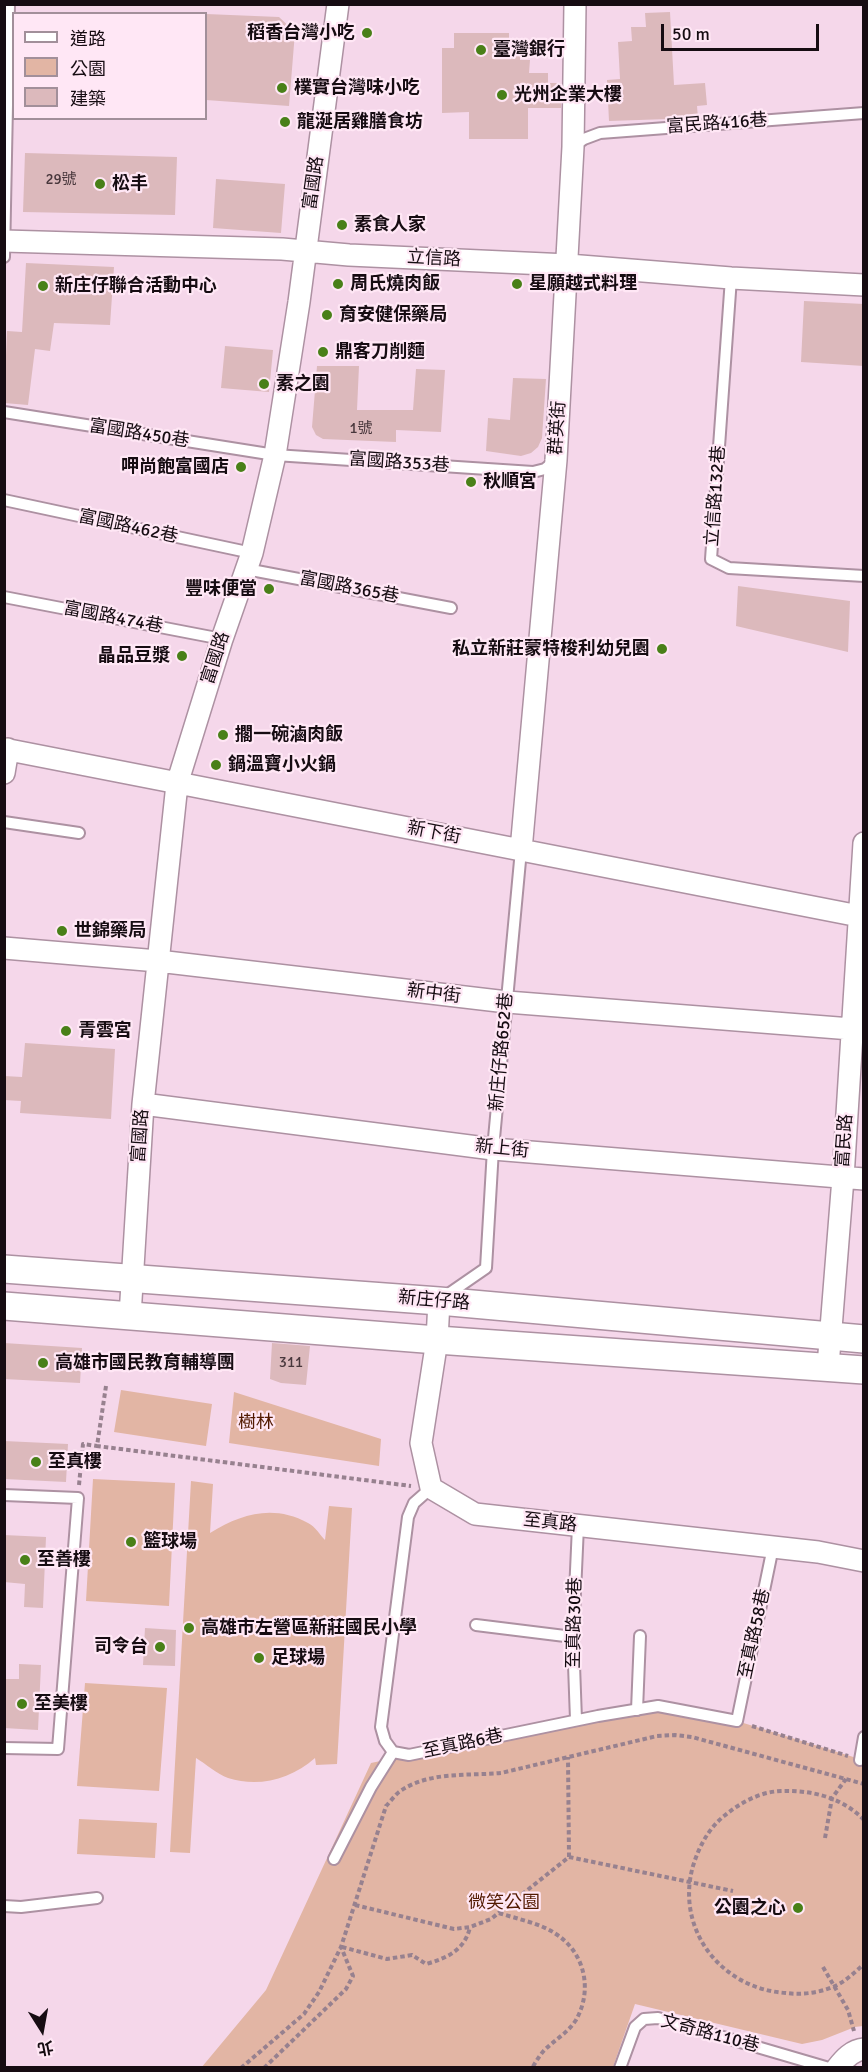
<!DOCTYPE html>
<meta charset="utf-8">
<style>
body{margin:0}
#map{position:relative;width:868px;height:2072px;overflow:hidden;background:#f5d7ea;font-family:Signika,"Noto Sans TC",sans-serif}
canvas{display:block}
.frame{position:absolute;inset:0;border:6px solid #160c12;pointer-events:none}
.legend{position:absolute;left:12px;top:12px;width:195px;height:108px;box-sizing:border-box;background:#ffe7f5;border:2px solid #a28f9a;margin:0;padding:8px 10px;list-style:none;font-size:18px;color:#160c12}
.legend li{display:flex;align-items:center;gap:12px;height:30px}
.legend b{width:30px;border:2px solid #a28f9a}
.north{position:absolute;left:12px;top:2000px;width:60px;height:60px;-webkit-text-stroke:4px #ffe7f5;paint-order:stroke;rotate:169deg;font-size:16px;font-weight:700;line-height:24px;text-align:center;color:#160c12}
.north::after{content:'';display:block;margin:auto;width:21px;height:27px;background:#160c12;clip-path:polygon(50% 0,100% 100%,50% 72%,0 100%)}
.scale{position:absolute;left:661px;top:24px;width:158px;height:27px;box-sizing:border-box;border:3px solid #160c12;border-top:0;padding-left:8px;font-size:18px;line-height:21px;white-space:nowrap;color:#160c12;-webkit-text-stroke:4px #ffe7f5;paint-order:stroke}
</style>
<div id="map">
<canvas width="868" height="2072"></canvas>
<div class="frame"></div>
<ul class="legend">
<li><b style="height:8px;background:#fff"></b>道路</li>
<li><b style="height:16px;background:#e2b5a4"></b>公園</li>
<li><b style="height:16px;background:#dcb9bc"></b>建築</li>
</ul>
<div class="north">北</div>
<div class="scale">50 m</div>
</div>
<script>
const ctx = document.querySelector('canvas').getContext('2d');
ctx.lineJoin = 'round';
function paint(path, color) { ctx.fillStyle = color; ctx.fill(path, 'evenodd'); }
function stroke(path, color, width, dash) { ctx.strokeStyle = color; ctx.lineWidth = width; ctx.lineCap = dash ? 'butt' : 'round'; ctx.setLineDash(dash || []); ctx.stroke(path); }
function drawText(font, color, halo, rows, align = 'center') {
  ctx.font = font + ' Signika,"Noto Sans TC",sans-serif'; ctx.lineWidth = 4.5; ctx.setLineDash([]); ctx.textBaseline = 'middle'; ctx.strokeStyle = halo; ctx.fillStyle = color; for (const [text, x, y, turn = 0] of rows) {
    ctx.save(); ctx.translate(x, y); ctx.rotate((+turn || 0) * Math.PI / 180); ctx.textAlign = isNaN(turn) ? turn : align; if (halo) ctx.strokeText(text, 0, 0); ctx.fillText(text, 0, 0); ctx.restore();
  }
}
const green = new Path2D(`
 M121,1390L212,1404L206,1446L114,1432Z
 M234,1392L381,1439L379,1466L229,1443Z
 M93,1479L175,1483L169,1606L86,1601Z
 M191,1481L213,1484L210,1533C241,1514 273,1504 308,1523C315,1526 320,1535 325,1540L329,1506L352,1508L337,1764L316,1765L315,1758C291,1779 259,1788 228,1778C217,1774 206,1764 196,1758L190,1853L170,1852Z
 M85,1683L167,1688L159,1791L77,1786Z
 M658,1706L737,1721L863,1760V2026L855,2027L822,2040L802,2044L635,2004L613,2067L201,2068L266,1990L371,1763L576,1720Z
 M79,1819L157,1823L155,1858L77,1854Z`);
const building = new Path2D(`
 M670,12L674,85L705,83L707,105L697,106L698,118L609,121L607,80L620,79L618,42L632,41L631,27H646L645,13Z
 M206,14L279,17L295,32L289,106L206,100Z
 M454,33H509V44H520V60H530L529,73H548V83H561V108H528V139H469V112L442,113V48H454Z
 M25,153L177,157L175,215L23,212Z
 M216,179L285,184L281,233L213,228Z
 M26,263L114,267L110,325L54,323L50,351L35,349L28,405L4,403L7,331L22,332Z
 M804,301L864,304V366L801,362Z
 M225,346L273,350L269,392L221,388Z
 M317,366H359L357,410H413L416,369L445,370L441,432L396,430V442L323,439L316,435L312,427Z
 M513,378L546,379L542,438L538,447L531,453L521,456L486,451L488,418L510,420Z
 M738,586L850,601L848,652L736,626Z
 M25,1043L115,1049L111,1119L20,1113L21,1101L4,1100V1076L22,1077Z
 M4,1343L82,1348L80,1383L4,1379Z
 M272,1343L310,1346L306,1385L281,1383L270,1379Z
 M4,1441L68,1444L66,1482L4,1479Z
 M4,1535L46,1537L43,1608L24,1607L25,1584L4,1582Z
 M145,1628L176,1630L175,1666L143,1665Z
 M19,1664L41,1665L38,1730L4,1728V1679H19Z`);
const path = new Path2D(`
 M106,1386L97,1446L411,1486
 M79,1485L83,1444L97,1446
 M752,1726L848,1756
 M864,1820C842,1797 811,1790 781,1791C759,1792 740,1803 724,1816C708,1829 699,1847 693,1866C675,1929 721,1989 786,1993C802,1995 819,1993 835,1986C846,1981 855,1972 864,1964
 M825,1838L832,1798L846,1779
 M569,1857L733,1891
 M355,1905L454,1929L470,1927L491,1919L569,1857L568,1757
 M499,1913C517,1919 540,1923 556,1934C585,1953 593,1990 576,2020C569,2031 558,2038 549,2046C542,2051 537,2060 532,2068
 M342,1947L387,1959L412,1955L426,1964C447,1958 465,1950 470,1927
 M823,1967L848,2010L854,2031
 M241,2068L304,2014L319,1992L341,1947L386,1806C390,1802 394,1796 399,1792C428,1771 468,1776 501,1773L657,1736L675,1735L692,1737L864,1784
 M264,2068L346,1989L353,1976L341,1947`);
const service = new Path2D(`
 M574,146L584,139L600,133L864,113
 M4,257L9,4
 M731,278L711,559L729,568L864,576
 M4,412L275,455L533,472L545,469L555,461
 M4,500L252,553
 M246,569L451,608
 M4,597L222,639
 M4,822L79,833
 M444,1297L486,1268L493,1149L521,850
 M431,1488L414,1503L408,1517L381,1727L385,1741L393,1752L409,1755L598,1716L658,1706L737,1721L773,1547
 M4,1495L78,1498L58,1749L4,1748
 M476,1625L573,1637
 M637,1710L640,1636
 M576,1720L573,1637L578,1526
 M860,1760L864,1737
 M334,1859L371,1787L393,1752
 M4,1906L21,1907L97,1898
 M620,2068L635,2027L644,2019L658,2018L829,2068`);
const minor = new Path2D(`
 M4,241L282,249L349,255L568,265L731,278L864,285
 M4,749L864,917
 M4,773L8,749
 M521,850L556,460L573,147L575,4
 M4,948L158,961L507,1002L864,1030
 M143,1104L493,1149L864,1179
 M439,1301L437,1340L421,1443L431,1488L475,1514L818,1552L864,1561
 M130,1316L143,1104L177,784L222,639L252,553L275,455L299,302L338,4
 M828,1366L843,1178L864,843
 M837,2068C844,2059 852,2050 864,2049`);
const tertiary = new Path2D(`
 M4,1269L439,1301L864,1339
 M4,1306L437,1340L864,1370`);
const markers = [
 [367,33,6,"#498018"],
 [481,50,6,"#498018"],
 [282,88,6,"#498018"],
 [502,95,6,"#498018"],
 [285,122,6,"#498018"],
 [100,184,6,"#498018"],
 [342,225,6,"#498018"],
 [338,284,6,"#498018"],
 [517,284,6,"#498018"],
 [43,286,6,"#498018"],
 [327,315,6,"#498018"],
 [323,352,6,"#498018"],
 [264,384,6,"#498018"],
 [241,467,6,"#498018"],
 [471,482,6,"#498018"],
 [269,589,6,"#498018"],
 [662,649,6,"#498018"],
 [182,656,6,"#498018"],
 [223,735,6,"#498018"],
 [216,765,6,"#498018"],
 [62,931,6,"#498018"],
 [66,1031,6,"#498018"],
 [43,1363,6,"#498018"],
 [36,1462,6,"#498018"],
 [131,1542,6,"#498018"],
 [25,1560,6,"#498018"],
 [189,1628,6,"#498018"],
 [160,1647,6,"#498018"],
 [259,1658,6,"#498018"],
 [22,1704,6,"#498018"],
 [798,1908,6,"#498018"]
];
const numberNames = [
 ["29號",61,180],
 ["1號",361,429],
 ["311",291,1363]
];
const poiNames = [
 ["稻香台灣小吃",355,33,"right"],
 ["臺灣銀行",493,50],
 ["樸實台灣味小吃",294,88],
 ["光州企業大樓",514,95],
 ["龍涎居雞膳食坊",297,122],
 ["松丰",112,184],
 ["素食人家",354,225],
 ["周氏燒肉飯",350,284],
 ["星願越式料理",529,284],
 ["新庄仔聯合活動中心",55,286],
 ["育安健保藥局",339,315],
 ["鼎客刀削麵",335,352],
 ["素之園",276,384],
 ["呷尚飽富國店",229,467,"right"],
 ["秋順宮",483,482],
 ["豐味便當",257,589,"right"],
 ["私立新莊蒙特梭利幼兒園",650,649,"right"],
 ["晶品豆漿",170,656,"right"],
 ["擱一碗滷肉飯",235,735],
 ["鍋溫寶小火鍋",228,765],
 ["世錦藥局",74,931],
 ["青雲宮",78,1031],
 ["高雄市國民教育輔導團",55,1363],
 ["至真樓",48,1462],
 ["籃球場",143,1542],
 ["至善樓",37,1560],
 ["高雄市左營區新莊國民小學",201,1628],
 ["司令台",148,1647,"right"],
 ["足球場",271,1658],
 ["至美樓",34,1704],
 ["公園之心",786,1908,"right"]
];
const streetNames = [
 ["富民路416巷",717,124,-4],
 ["富國路",314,183,-82],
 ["立信路",434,259,3],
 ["群英街",558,428,-86],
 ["富國路450巷",139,434,9],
 ["富國路353巷",399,463,4],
 ["立信路132巷",716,496,-86],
 ["富國路462巷",128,527,12],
 ["富國路365巷",349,588,11],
 ["富國路474巷",113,618,11],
 ["富國路",216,658,-72],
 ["新下街",434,833,11],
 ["新中街",434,994,7],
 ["新庄仔路652巷",502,1052,-85],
 ["富國路",141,1136,-86],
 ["富民路",845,1141,-86],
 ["新上街",502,1149,6],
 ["新庄仔路",434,1301,5],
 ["至真路",550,1523,6],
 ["至真路30巷",575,1623,-89],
 ["至真路58巷",755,1634,-78],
 ["至真路6巷",463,1744,-12],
 ["文奇路110巷",710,2034,15]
];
const parkNames = [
 ["樹林",256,1423],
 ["微笑公園",504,1903]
];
paint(green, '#e2b5a4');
paint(building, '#dcb9bc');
stroke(service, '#ad91a2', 14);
stroke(minor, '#ad91a2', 24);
stroke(tertiary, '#ad91a2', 30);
stroke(path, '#97818f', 4, [4.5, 3]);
stroke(service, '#fff', 10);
stroke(minor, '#fff', 21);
stroke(tertiary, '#fff', 27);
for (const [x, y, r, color] of markers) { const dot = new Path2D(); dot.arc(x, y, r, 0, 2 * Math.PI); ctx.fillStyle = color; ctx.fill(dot); stroke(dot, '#ffe7f5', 2); }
drawText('15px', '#48373c', null, numberNames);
drawText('bold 18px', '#160c12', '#ffe7f5', poiNames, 'left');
drawText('18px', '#160c12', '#ffe7f5', streetNames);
drawText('18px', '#521a01', '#ffe7f5', parkNames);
</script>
